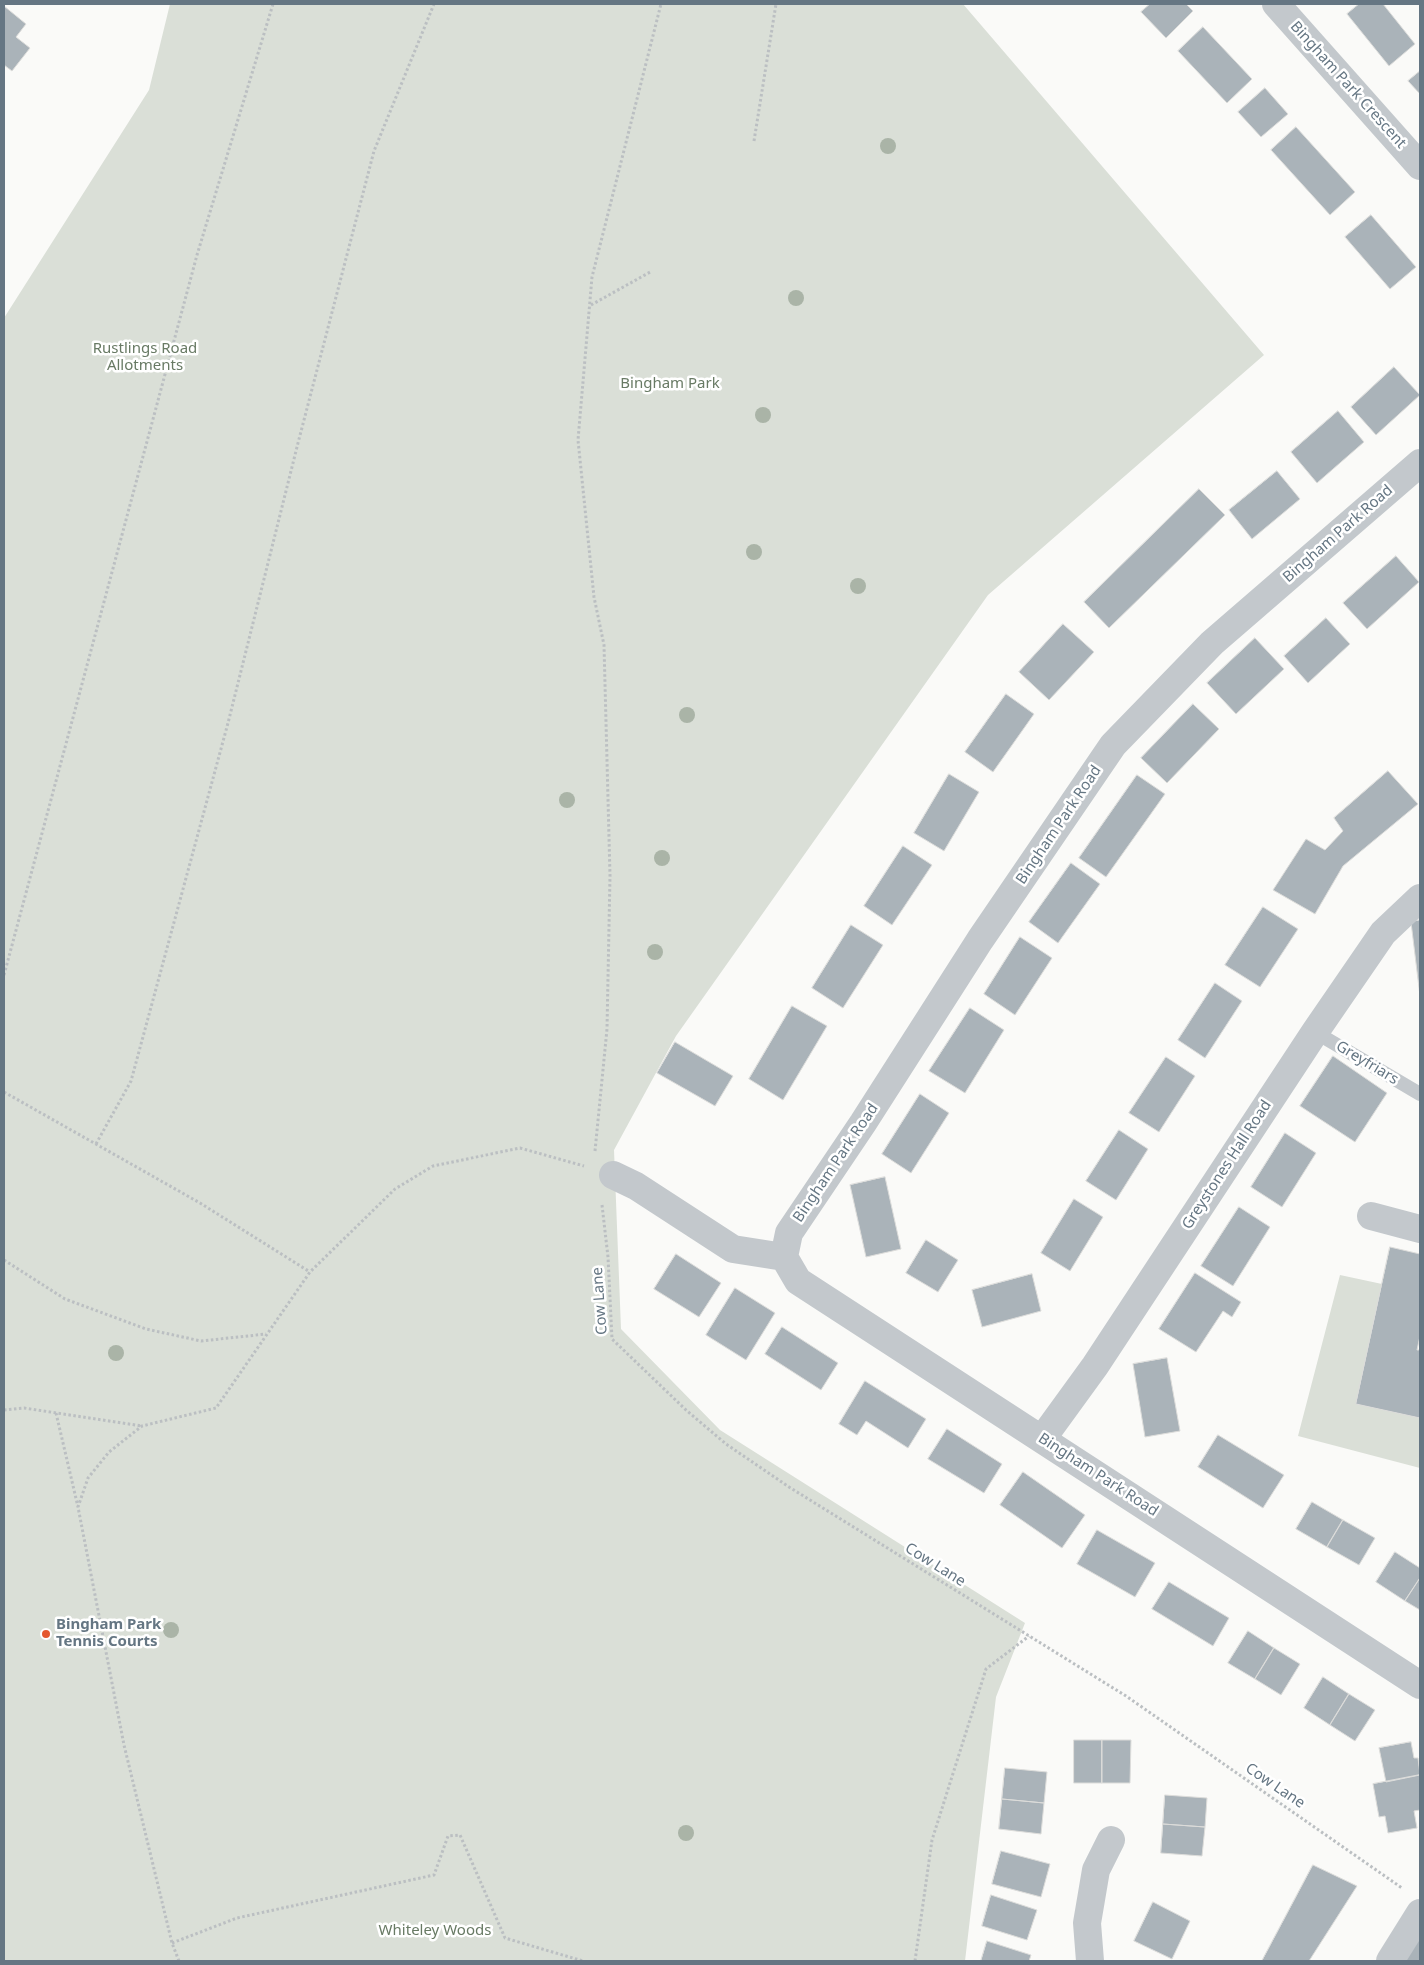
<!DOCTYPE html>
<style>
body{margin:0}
#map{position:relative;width:1424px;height:1965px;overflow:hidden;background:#fafaf8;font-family:"Noto Sans",sans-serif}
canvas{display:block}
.frame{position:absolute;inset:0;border:5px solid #657683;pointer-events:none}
</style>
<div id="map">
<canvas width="1424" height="1965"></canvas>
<div class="frame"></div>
</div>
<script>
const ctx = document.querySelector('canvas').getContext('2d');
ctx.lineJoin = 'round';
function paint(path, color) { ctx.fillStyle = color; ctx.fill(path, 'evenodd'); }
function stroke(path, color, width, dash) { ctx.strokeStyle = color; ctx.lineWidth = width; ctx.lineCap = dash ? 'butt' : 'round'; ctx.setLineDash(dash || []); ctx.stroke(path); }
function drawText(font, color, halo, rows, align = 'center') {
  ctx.font = font + ' "Noto Sans",sans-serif'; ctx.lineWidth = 5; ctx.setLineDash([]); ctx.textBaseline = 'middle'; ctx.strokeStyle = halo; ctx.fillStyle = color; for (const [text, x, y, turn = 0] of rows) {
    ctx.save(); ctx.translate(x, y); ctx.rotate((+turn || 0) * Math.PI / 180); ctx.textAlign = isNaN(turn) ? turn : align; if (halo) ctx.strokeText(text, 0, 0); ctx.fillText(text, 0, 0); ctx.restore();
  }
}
const green = new Path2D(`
 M170,4H963L1264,355L988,595L676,1036L614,1150L621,1329L720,1430L1025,1623L996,1697L965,1961H4V318L149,90Z
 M1340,1275L1382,1284L1356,1404L1420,1418V1468L1298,1436Z`);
const building = new Path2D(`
 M1150,4H1186L1193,11L1166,38L1141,12Z
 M1359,4H1383L1415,44L1389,66L1347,14Z
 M4,6L26,24L16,37L30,48L12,71L4,65Z
 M1203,27L1252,79L1227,103L1178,51Z
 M1420,71V94L1408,81Z
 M1265,88L1288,114L1261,137L1238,112Z
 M1296,127L1355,192L1330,215L1271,150Z
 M1371,215L1416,267L1390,289L1345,237Z
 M1394,367L1420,395L1376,435L1351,407Z
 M1338,411L1364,442L1317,483L1291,452Z
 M1277,471L1300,499L1252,539L1229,510Z
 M1199,489L1225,515L1109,628L1084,602Z
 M1396,556L1419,582L1367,629L1343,603Z
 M1326,618L1350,644L1308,683L1284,656Z
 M1063,624L1094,652L1049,700L1019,672Z
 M1255,638L1284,669L1236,714L1207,683Z
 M1006,694L1034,714L993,772L965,752Z
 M1193,704L1219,729L1167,783L1141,758Z
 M1388,771L1418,804L1343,866L1315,914L1273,890L1306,839L1325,850L1343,831L1334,818Z
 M949,774L979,792L944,851L914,833Z
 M1137,775L1165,794L1106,877L1079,858Z
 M903,846L932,865L892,925L864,906Z
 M1071,863L1100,884L1058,943L1029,922Z
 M1263,907L1298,929L1260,987L1225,965Z
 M1420,920V996L1411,922Z
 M851,925L883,945L843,1008L812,988Z
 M1020,937L1052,958L1015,1015L984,994Z
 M1215,983L1242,1001L1205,1058L1178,1040Z
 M792,1006L827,1026L783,1100L749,1079Z
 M970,1008L1004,1030L965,1093L929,1071Z
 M675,1042L733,1076L715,1106L657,1073Z
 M1333,1056L1387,1093L1355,1142L1300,1106Z
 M1166,1057L1195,1076L1159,1132L1129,1113Z
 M920,1094L949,1113L911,1173L882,1154Z
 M1119,1130L1148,1149L1116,1200L1086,1181Z
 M1285,1133L1316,1153L1282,1207L1251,1187Z
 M885,1177L901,1249L866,1257L850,1185Z
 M1074,1199L1103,1217L1070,1271L1041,1253Z
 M1239,1207L1270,1227L1233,1286L1201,1266Z
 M926,1240L958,1260L938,1292L906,1273Z
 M1390,1247L1420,1254V1336L1417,1350H1420V1418L1356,1404Z
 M676,1254L721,1283L699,1317L654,1289Z
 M1195,1273L1241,1302L1232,1317L1223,1311L1196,1352L1159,1329Z
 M1032,1274L1041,1311L982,1327L972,1290Z
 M735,1288L775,1313L746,1360L706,1335Z
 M782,1327L838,1363L821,1390L765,1354Z
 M1167,1358L1180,1431L1145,1437L1133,1364Z
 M865,1381L926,1419L908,1448L866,1421L857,1435L839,1424Z
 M947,1429L1002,1464L984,1493L928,1459Z
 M1218,1435L1284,1475L1263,1508L1198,1467Z
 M1023,1472L1085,1515L1062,1548L1000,1505Z
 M1312,1502L1343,1520L1327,1547L1296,1529Z
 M1343,1520L1375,1538L1359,1565L1327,1547Z
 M1097,1530L1155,1563L1135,1597L1077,1564Z
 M1395,1552L1420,1568V1578L1405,1601L1376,1582Z
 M1420,1578V1610L1405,1601Z
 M1169,1582L1229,1618L1213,1646L1152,1609Z
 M1248,1631L1274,1648L1255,1679L1228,1663Z
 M1274,1648L1300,1664L1281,1695L1255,1679Z
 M1323,1677L1349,1694L1330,1725L1304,1708Z
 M1349,1694L1375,1710L1355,1741L1330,1725Z
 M1074,1740H1102V1783H1074Z
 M1102,1740H1131L1130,1783H1102Z
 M1411,1742L1414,1758H1418L1420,1775L1386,1782L1379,1748Z
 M1005,1768L1047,1772L1044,1803L1002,1799Z
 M1420,1775V1810L1414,1811L1417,1828L1388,1833L1385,1816L1379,1817L1373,1784Z
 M1165,1795L1207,1798L1205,1827L1163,1824Z
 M1002,1799L1044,1803L1041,1834L999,1829Z
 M1163,1824L1205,1827L1202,1856L1161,1853Z
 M1001,1851L1050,1864L1041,1897L992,1884Z
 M1313,1865L1357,1886L1309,1961H1262Z
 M991,1895L1037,1910L1027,1940L982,1926Z
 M1153,1902L1190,1921L1172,1959L1134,1941Z
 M1420,1935V1961H1402Z
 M987,1941L1031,1955L1029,1961H981Z`);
const path = new Path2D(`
 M754,141L776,4
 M591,305L652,271
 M4,975L197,255L273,4
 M4,1092L200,1203L310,1272
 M96,1144L131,1081L228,723L298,443L374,151L434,4
 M595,1151L607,1029L610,876L604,645L594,597L578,440L592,277L661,4
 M602,1205L608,1257L612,1339L686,1410L726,1444L789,1487L1126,1696L1402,1888
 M4,1260L65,1299L146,1329L201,1341L266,1334
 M4,1410L24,1408L142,1426
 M56,1413L78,1507
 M172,1943L237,1918L434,1875L448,1836L460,1835L505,1938L583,1961
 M179,1961L172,1943L124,1745L78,1507L88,1478L109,1452L142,1426L216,1408L310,1272L395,1189L433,1166L520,1148L584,1166
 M915,1961L932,1840L986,1669L1029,1636`);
const service = new Path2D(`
 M1315,1032L1420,1094`);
const minor = new Path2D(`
 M1276,4L1420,166
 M613,1175L636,1186L733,1249L784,1257L798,1281L1420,1685
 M1371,1216L1420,1229
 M784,1257L789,1233L863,1123L980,940L1113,745L1212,643L1420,463
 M1042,1439L1095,1366L1315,1032L1383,933L1420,898
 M1090,1961L1087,1923L1096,1870L1111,1840`);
const tertiary = new Path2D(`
 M1390,1961L1420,1913`);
const trees = [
 [888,146],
 [796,298],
 [763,415],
 [754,552],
 [858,586],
 [687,715],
 [567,800],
 [662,858],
 [655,952],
 [116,1353],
 [171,1630],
 [686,1833]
];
const markers = [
 [46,1634,5,"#e4572e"]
];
const streetNames = [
 ["Bingham Park Crescent",1348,85,48],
 ["Bingham Park Road",1338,534,-41],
 ["Bingham Park Road",1059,825,-56],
 ["Greyfriars",1367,1063,31],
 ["Bingham Park Road",836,1163,-56],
 ["Greystones Hall Road",1227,1165,-57],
 ["Cow Lane",600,1301,-94],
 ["Bingham Park Road",1098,1475,33],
 ["Cow Lane",935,1565,32],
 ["Cow Lane",1275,1786,34]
];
const parkNames = [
 ["Rustlings Road",145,349],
 ["Allotments",145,366],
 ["Bingham Park",670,384],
 ["Whiteley Woods",435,1931]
];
const poiNames = [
 ["Bingham Park",56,1625],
 ["Tennis Courts",56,1642]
];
paint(green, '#dadfd7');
paint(building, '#aab3b9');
stroke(building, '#dcdcda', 1);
stroke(path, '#bbbfc2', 3, [2.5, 2.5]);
stroke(service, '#c3c8cc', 14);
stroke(minor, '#c3c8cc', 28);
stroke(tertiary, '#c3c8cc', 28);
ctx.fillStyle = '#aab4a7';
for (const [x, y] of trees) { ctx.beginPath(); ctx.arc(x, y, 8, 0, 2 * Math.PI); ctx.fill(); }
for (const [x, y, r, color] of markers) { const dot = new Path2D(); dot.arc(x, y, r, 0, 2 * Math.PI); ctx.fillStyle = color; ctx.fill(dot); stroke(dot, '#fff', 2); }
drawText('15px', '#657683', '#fff', streetNames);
drawText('15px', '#687a64', '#fff', parkNames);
drawText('bold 15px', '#657683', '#fff', poiNames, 'left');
</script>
